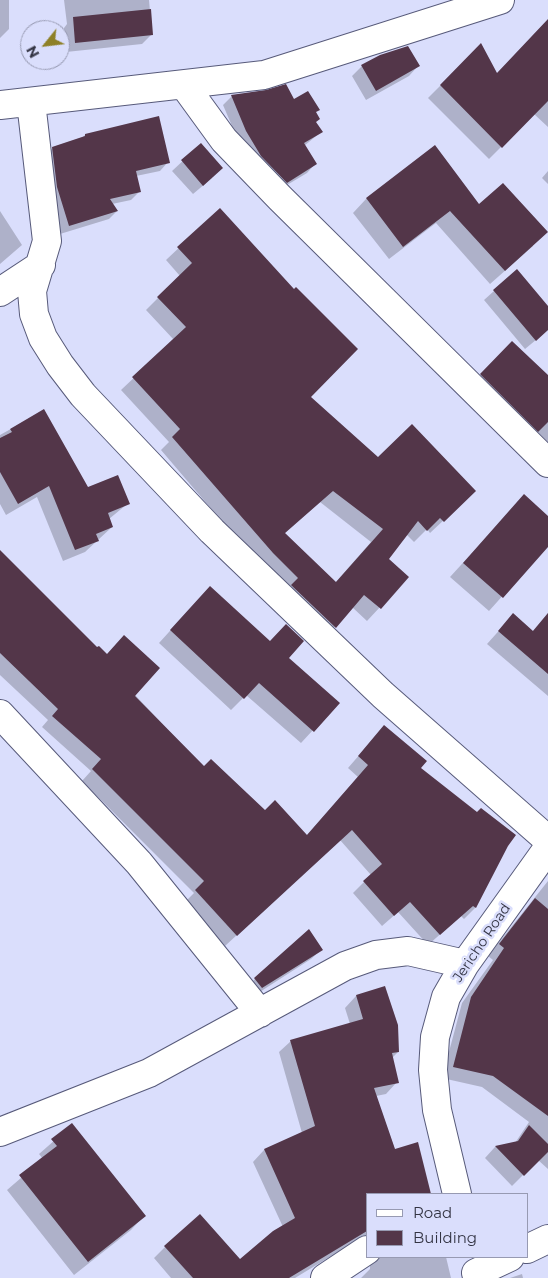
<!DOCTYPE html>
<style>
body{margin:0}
#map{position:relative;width:548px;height:1278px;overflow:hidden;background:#dadefc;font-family:Montserrat,sans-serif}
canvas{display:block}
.legend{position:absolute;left:366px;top:1193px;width:162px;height:65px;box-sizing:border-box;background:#dadefc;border:1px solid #979ab2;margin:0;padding:6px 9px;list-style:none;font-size:15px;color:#333443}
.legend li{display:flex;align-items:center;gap:10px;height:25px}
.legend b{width:25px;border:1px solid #979ab2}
.north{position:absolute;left:20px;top:20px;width:50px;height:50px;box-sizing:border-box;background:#dadefc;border:1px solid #979ab2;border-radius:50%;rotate:241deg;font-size:14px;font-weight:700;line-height:20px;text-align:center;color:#333443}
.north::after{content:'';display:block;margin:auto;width:18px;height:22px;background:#8e8027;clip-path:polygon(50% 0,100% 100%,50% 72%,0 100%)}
</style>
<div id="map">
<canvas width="548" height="1278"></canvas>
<ul class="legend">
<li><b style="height:6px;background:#fff"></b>Road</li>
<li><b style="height:14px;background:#533649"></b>Building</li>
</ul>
<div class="north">N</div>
</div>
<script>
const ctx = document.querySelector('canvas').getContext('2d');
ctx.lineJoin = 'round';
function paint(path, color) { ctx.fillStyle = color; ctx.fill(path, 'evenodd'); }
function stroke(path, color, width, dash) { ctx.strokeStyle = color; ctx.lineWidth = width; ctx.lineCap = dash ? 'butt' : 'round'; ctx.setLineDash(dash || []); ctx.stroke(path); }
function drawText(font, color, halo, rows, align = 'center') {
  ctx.font = font + ' Montserrat,sans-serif'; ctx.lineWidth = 5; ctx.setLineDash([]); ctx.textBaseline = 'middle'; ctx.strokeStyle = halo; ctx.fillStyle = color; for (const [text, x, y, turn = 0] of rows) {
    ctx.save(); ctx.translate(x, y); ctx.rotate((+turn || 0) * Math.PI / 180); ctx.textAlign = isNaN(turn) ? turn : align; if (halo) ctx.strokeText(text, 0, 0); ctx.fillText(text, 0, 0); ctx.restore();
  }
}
const shadow = new Path2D(`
 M0,0H9V29L0,38Z
 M64,0H149L152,34L142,44L66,52L64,28L67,24Z
 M548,20V127L534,114L489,159L428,98L481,45L497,74Z
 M362,66H418L409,76L366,100L352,76Z
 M232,96L294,101L315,113V123L321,132L304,146L315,164L307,173L277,191L238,140L223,105Z
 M85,135L168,162L160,171L136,176L140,191L131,200L112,204L117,211L109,219L60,234L48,196L44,156L53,148L81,139Z
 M201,144L212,178L193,194L172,171Z
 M434,147L479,206L533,246L490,284L436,223L389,259L353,213L366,199Z
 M548,171V184L542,178Z
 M219,210L309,397L378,458L462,503L430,533L427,529L414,542L406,534L387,559L408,577L367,621L352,607L323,640L161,450L169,442L121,390L174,340L146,310L180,276L166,260ZM320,502L371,542L335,583L284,534Z
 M0,211L22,245L0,264Z
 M494,291L548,308V330L525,349L484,300Z
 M499,356L548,376V456L468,389Z
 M43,411L88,488L126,505L109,519L112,527L85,552L63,561L37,497L6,515L0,504V435Z
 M524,496L548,517V545L489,611L450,577Z
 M0,552L204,768L264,812L306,836L358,777L348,768L374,738L419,768L507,845L475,908L464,919L461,916L428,945L398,912L382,926L353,893L371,875L340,840L225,946L185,902L194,893L82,781L91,771L42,727L48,720L0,675Z
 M198,600L269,642L338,703L301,743L246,695L231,710L159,643Z
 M548,613V696L487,644L513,615L532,632Z
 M548,881V1169L538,1160L512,1186L485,1158L495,1147L515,1143L529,1122L482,1087L442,1078L462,1003L493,960L488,956Z
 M321,950L311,959L252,997L245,989L255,979Z
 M384,987L398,1052L392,1058L397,1082L386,1094L376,1096L395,1150L417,1144L430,1194H367V1251L362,1247H346L295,1278H171L154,1258L165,1247L240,1261L283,1227L253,1162L264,1150L302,1133L279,1052L291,1041L350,1024L345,1008L356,996Z
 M72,1125L144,1216L131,1230L74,1275L7,1190L43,1159L39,1154Z
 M370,1257H446L451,1278H361L370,1269Z
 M522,1274L523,1278H510Z`);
const building = new Path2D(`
 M151,9L153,35L75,43L73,17Z
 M548,19V101L502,148L440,85L481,43L497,73Z
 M408,46L420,66L376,91L361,65L380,55Z
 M286,84L294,99L308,91L320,110L316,112L320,119L316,122L323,132L304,143L317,164L287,183L261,156L246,131L231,95L266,90Z
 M159,116L170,163L136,171L141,192L110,199L118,211L69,226L57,187L52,147L85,136V134Z
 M201,143L223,168L203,186L181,160Z
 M435,145L479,204L503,183L548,232L505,271L450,211L403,247L366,198Z
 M220,208L294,289L296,287L358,349L311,397L378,457L412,424L476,491L444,522L440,518L427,531L418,521L389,559L409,577L381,609L364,595L336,628L291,585L298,578L273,553L172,437L180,429L132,377L186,327L157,297L192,263L177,247ZM333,491L383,529L336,582L285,533Z
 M517,269L548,306V330L536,341L493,290Z
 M512,341L548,375V422L538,432L480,374Z
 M44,409L88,487L118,475L130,504L108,513L113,527L96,534L99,541L75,550L49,486L18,504L0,472V438L12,432L10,429Z
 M524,494L548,516V547L503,598L463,563Z
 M0,550L97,647L99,646L107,654L124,635L160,668L135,696L204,766L211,759L265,810L275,800L307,835L368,765L358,756L384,725L427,761L421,768L477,812L481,808L516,835L508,846L476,908L473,906L440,935L410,902L394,916L363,881L382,864L352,830L237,936L195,890L204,881L92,769L101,759L52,716L58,709L0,653Z
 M210,586L270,641L286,624L304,641L289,658L340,703L314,732L259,683L244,699L170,630Z
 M513,613L533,631L548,613V674L498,631Z
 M535,898L548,909V1116L493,1076L453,1067L471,997L504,948L499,944Z
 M309,929L323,950L262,988L254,978Z
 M385,986L398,1025L399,1052L392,1053L399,1083L374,1088L395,1149L418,1142L431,1194H367V1231L289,1278H193L164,1246L200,1214L240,1259L273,1231L295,1218L264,1149L315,1126L290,1040L363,1019L356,995Z
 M72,1123L146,1216L88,1262L19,1175L57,1146L51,1139Z
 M529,1125L548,1144V1152L524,1176L495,1146L518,1141Z`);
const minor = new Path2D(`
 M184,85L224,140L280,198L548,463
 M31,102L47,241L32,291L34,314L43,338L60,365L83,395L212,531L383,695L548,840
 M0,105L264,75L500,0
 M0,292L41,265
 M0,714L139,863L260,1013
 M0,1132L149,1073L345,966L376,955L408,951L465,964
 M457,1194L437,1110L433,1070L435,1037L446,997L465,964L548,848
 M527,1249L548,1239
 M476,1273L510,1257
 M325,1278L367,1250`);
const streetNames = [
 ["Jericho Road",482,943,-56]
];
paint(shadow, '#0003');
paint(building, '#533649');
stroke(minor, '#575a7a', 30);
stroke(minor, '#fff', 28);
drawText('14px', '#333443', '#dadefc', streetNames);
</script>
